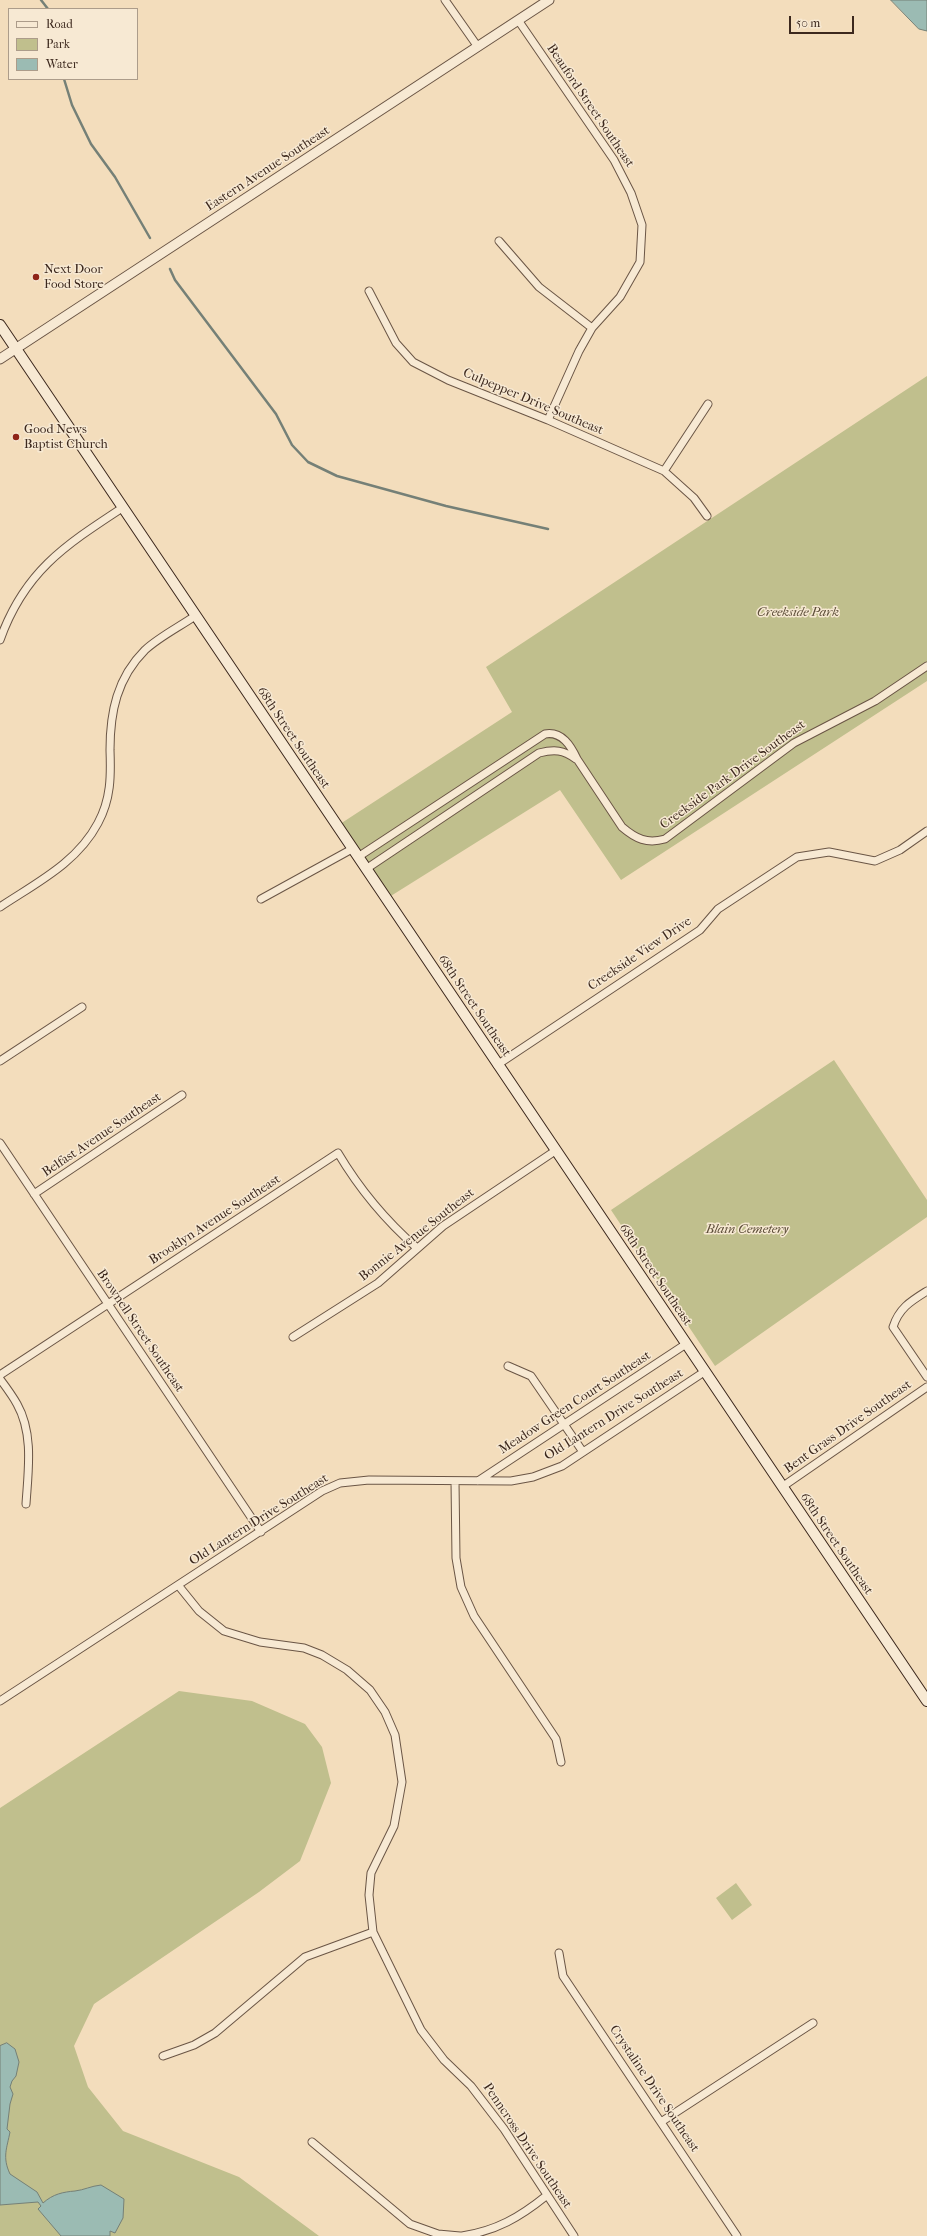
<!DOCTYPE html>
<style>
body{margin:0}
#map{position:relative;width:927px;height:2236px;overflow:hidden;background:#f3ddbc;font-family:"IM FELL French Canon",serif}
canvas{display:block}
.legend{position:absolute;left:8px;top:8px;width:130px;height:72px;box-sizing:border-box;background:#f7e9d3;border:1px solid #ac9c8a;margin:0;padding:5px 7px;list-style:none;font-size:12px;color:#3c281d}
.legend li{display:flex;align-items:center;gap:8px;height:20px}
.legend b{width:20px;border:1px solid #ac9c8a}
.scale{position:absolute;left:789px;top:16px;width:65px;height:18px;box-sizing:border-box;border:2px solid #3c281d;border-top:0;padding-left:5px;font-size:12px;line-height:14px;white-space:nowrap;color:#3c281d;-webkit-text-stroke:3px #f7e9d3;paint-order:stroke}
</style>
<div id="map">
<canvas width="927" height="2236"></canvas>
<ul class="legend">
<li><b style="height:5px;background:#f7e9d3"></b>Road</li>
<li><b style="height:11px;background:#c0bf8d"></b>Park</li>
<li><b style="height:11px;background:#9bbbb3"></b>Water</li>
</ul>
<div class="scale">50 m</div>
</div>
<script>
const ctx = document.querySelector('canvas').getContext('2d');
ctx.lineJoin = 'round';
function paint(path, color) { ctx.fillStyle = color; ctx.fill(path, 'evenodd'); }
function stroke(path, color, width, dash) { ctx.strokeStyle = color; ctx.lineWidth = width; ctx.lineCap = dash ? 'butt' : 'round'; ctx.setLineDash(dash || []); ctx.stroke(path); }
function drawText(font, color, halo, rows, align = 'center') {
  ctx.font = font + ' "IM FELL French Canon",serif'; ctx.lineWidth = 3; ctx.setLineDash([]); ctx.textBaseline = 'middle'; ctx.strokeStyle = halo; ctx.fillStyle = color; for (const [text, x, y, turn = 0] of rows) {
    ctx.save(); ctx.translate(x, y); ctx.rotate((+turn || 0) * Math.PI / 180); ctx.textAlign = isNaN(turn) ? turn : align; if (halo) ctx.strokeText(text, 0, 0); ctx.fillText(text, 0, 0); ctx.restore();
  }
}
const green = new Path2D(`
 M927,376V681L621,880L560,790L386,899L337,826L512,712L486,667Z
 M834,1060L927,1200V1217L715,1366L611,1210Z
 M179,1691L252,1701L305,1724L322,1747L331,1783L300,1861L259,1892L94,2004L74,2046L88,2087L123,2131L239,2177L319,2236H0V1808Z
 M736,1883L752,1905L732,1920L716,1898Z`);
const water = new Path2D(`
 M891,0H927V31L919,29Z
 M7,2043L15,2049L19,2062L16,2076L12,2081L10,2087L13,2094L10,2104L7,2129L10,2132C7,2148 2,2157 10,2174L37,2192L43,2203C53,2194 63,2192 75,2191C84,2190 91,2186 101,2185L124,2199L123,2218L115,2233L110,2231V2236H61L38,2209L41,2206L38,2202L0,2205V2046Z`);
const stream = new Path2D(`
 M41,0L48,9
 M64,79L72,105L91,144L115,177L150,238
 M170,269L175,280L276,414L292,445L308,462L337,476L446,506L548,529`);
const minor = new Path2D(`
 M445,0L478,47
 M518,20L614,160L631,193L642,225L640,262L620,297L592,328L579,351L548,420
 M499,241L539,287L592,328
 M369,291L396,343L413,362L448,380L548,420L664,471L694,498L707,516
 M664,471L708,404
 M0,640C24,572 64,546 122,508
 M358,857L545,734C562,731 571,746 577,759L622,827C636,839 647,844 665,839L794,743L875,701L927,666
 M366,869L539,753C555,749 563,750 576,759
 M261,899L352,849
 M0,907C36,883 77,863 98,823C111,799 111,776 110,750C110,712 117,678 145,650C159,637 179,627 195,616
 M0,1061L82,1007
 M497,1065L700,930L718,909L797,857L829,852L875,861L900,850L927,831
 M0,1143L261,1532
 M34,1194L182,1095
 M927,1291C911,1301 899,1308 893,1327L927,1377
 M293,1337L378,1283L443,1226L555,1151
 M508,1366L531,1376L583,1452
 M0,1375L338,1153C360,1190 385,1220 417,1248
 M0,1379C6,1387 12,1395 17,1404C34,1434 28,1472 26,1504
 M455,1481L456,1558L461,1587L474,1616L556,1739L561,1762
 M478,1481L686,1344
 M782,1487L927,1387
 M178,1585L199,1611L224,1631L260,1642L304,1648L322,1655L347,1670L370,1690L385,1712L395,1735L402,1782L394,1826L371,1873L369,1895L373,1932L421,2030L444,2060L471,2086L504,2129L574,2236
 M0,1701L322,1491L340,1483L369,1480L511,1481L533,1477L562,1466L704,1372
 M559,1953L563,1976L737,2236
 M163,2056L194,2045L215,2033L305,1957L373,1932
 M661,2122L813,2023
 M312,2142L410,2224L438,2234L460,2236
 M462,2236C496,2231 520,2217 546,2196`);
const tertiary = new Path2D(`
 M0,359L549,0`);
const secondary = new Path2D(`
 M0,325L927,1701`);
const markers = [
 [36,277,4,"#8f2418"],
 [16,437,4,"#8f2418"]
];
const streetNames = [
 ["Beauford Street Southeast",590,106,56],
 ["Eastern Avenue Southeast",268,169,-33],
 ["Culpepper Drive Southeast",533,402,23],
 ["68th Street Southeast",293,738,56],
 ["Creekside Park Drive Southeast",733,775,-36],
 ["Creekside View Drive",640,954,-34],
 ["68th Street Southeast",474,1006,56],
 ["Belfast Avenue Southeast",102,1135,-34],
 ["Brooklyn Avenue Southeast",215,1220,-33],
 ["Bonnie Avenue Southeast",417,1235,-38],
 ["68th Street Southeast",655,1275,56],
 ["Brownell Street Southeast",140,1331,56],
 ["Meadow Green Court Southeast",575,1403,-33],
 ["Old Lantern Drive Southeast",614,1415,-32],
 ["Bent Grass Drive Southeast",848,1427,-35],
 ["Old Lantern Drive Southeast",259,1520,-32],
 ["68th Street Southeast",836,1544,56],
 ["Crystaline Drive Southeast",654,2089,56],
 ["Penncross Drive Southeast",527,2146,56]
];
const poiNames = [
 ["Next Door",44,270],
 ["Food Store",44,285],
 ["Good News",24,430],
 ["Baptist Church",24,445]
];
const parkNames = [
 ["Creekside Park",798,613],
 ["Blain Cemetery",747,1230]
];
paint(green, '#c0bf8d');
paint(water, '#9bbbb3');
stroke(water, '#758077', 1);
stroke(stream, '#758077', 2.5);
stroke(minor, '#6a5545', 9);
stroke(tertiary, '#6a5545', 11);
stroke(secondary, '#3c281d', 12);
stroke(minor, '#f7e9d3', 7);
stroke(tertiary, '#f7e9d3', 9);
stroke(secondary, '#f7e9d3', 10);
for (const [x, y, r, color] of markers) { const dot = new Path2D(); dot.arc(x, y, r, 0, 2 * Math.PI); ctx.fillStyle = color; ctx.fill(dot); stroke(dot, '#f7e9d3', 1.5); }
drawText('13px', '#3c281d', '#f7e9d3', streetNames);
drawText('13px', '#3c281d', '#f7e9d3', poiNames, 'left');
drawText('italic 13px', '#5d4e39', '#f7e9d3', parkNames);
</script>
